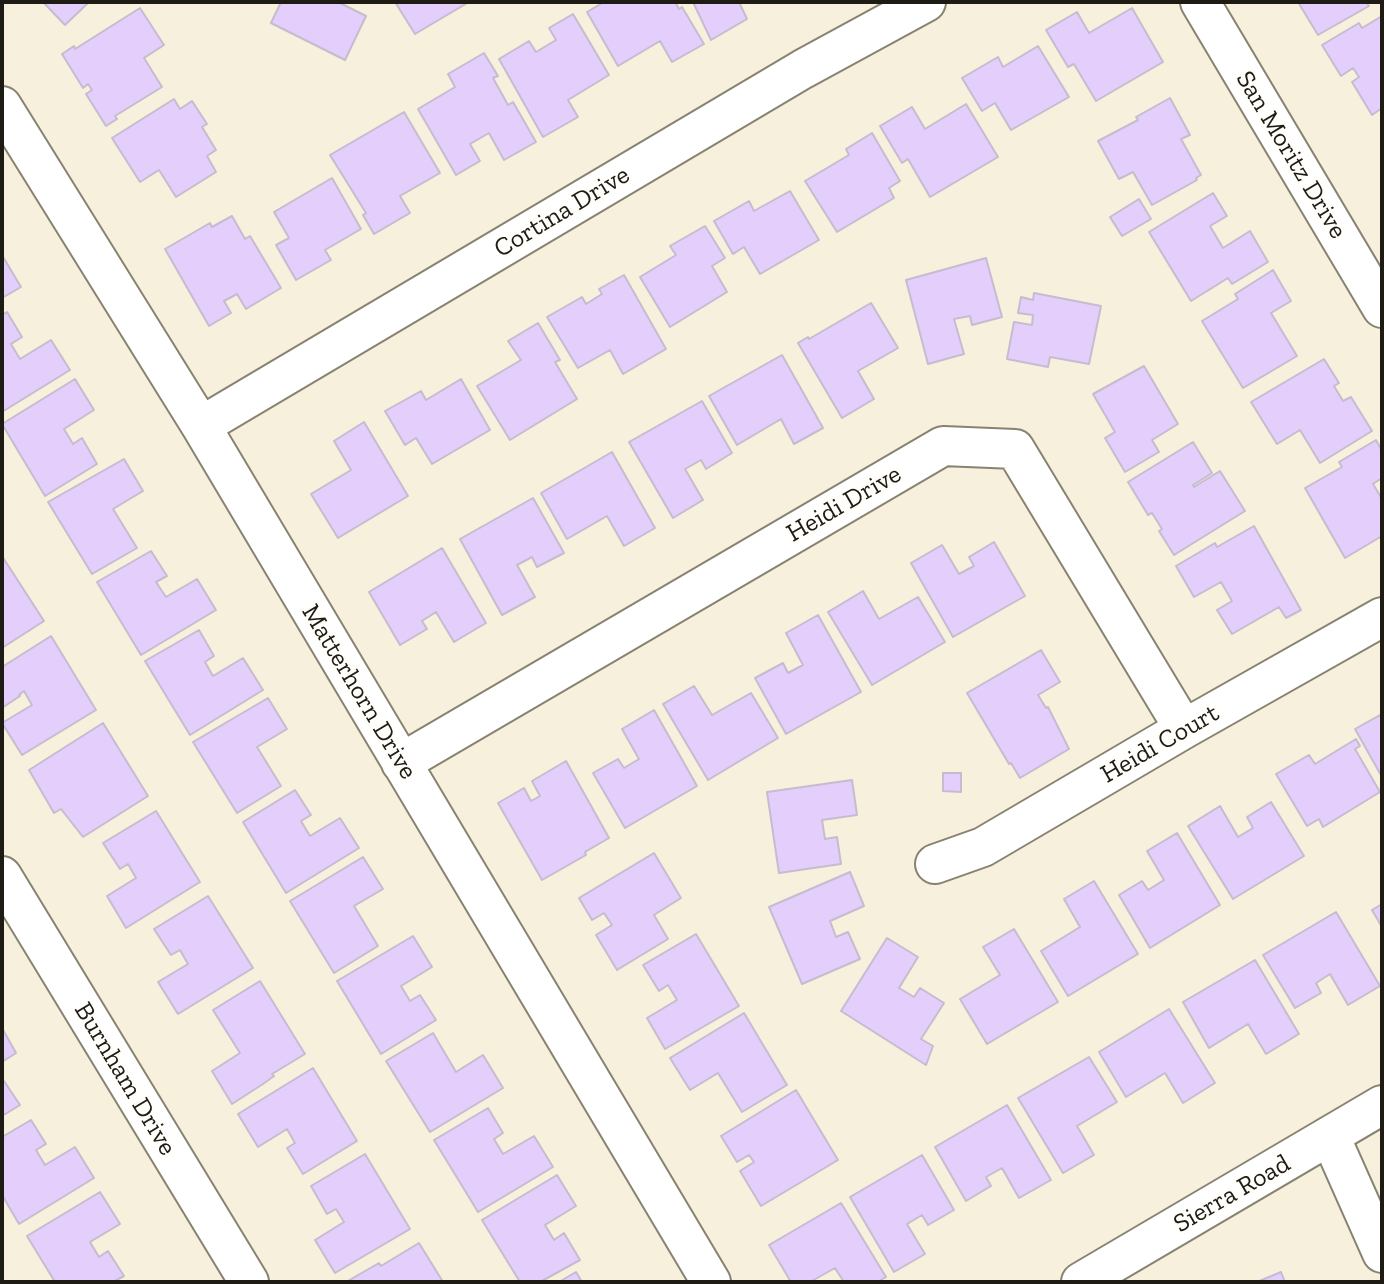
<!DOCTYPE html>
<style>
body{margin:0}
#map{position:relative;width:1384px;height:1284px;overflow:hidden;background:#f7f0dd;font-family:"Zilla Slab",serif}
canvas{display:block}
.frame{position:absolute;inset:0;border:4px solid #1d1b14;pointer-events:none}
</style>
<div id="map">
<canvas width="1384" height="1284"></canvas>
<div class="frame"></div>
</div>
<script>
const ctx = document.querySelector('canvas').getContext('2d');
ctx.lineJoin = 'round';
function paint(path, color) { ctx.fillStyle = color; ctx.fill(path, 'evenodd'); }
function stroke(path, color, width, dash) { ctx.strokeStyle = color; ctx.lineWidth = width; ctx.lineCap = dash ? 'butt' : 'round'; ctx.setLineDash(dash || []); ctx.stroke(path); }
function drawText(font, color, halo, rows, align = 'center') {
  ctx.font = font + ' "Zilla Slab",serif'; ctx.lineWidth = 7; ctx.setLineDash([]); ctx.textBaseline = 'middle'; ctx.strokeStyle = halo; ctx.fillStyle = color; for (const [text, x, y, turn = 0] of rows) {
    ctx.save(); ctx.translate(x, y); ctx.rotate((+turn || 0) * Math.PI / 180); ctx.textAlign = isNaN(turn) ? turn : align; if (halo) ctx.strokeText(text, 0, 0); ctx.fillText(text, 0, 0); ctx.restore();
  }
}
const building = new Path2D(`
 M43,2H89L65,25Z
 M281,2H338L366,16L345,60L271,23Z
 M395,2H469L415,34Z
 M604,2H675L679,9L682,7L704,44L672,62L660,41L618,66L587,12Z
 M693,2H739L747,19L711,40Z
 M1298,2H1366L1369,6L1318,35Z
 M140,8L164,45L144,58L162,87L115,116L117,119L106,126L86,94L92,90L88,84L83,88L62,54L74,46L75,49Z
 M1132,8L1163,62L1096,101L1074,64L1068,67L1046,30L1077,12L1089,33Z
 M573,14L609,75L568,100L578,117L543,137L499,59L529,41L536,52L556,40L549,28Z
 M1382,16V108L1372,115L1352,82L1359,77L1353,68L1341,76L1322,45L1359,23L1362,28Z
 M1038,46L1069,97L1011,130L995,103L982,111L962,78L998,57L1003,67Z
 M484,53L498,76L493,78L508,105L513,102L536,142L504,160L489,133L470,144L480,161L456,175L418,109L455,87L448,74Z
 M1170,98L1190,135L1181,139L1201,175L1196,178L1197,180L1152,205L1133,172L1119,179L1098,141L1138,120L1136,117Z
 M174,99L180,109L192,101L207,124L202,127L216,150L207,156L216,172L176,197L159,170L140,182L112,138Z
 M966,104L998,157L930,197L908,159L902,163L880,126L912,107L925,129Z
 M404,112L440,173L400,196L410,213L374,234L363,215L366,213L330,155Z
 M872,133L900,181L889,188L894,198L837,232L805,181L849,155L846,149Z
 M332,178L361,229L325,250L331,260L296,280L276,245L289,238L274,212Z
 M790,191L819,240L760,274L744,247L733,254L714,221L749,201L754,211Z
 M1213,193L1227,216L1210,226L1223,248L1250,231L1268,262L1232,284L1228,278L1191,301L1149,232Z
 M1139,199L1151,219L1122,236L1110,217Z
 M232,216L245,239L250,236L281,288L246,309L237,294L224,301L231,313L209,326L165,249L210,223L212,227Z
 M705,226L725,258L712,266L727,292L670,327L640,277L676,255L670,246Z
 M2,255L21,287L2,298Z
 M986,258L1002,317L972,325L970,316L954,319L964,354L928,364L906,280Z
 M1273,270L1291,301L1271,313L1297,356L1243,388L1202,321L1238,299L1235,294Z
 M624,275L666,349L623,374L610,350L578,368L547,317L582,297L586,304L602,294L599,289Z
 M1034,293L1101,306L1089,364L1050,357L1048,367L1007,359L1014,322L1032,325L1033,315L1018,313L1021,297L1033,300Z
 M871,303L898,348L858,371L874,399L842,418L798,343L808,337L809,339Z
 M7,312L22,337L11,344L20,359L51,340L70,370L2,412V315Z
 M538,323L560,360L555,362L577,399L510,440L477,386L521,360L508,341Z
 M782,355L823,428L794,444L781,419L737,445L709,396Z
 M1324,359L1339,383L1334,386L1343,401L1351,397L1372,431L1320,463L1300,430L1277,444L1251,402Z
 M1144,366L1178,424L1152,440L1159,452L1125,472L1105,438L1115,432L1093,394Z
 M75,379L94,410L64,429L73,444L82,438L97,464L45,496L2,424Z
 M461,379L490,430L432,464L416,438L405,445L385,411L421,391L426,400Z
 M702,401L732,453L706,469L701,460L685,469L703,500L673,518L629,442Z
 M364,422L408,496L338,538L311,494L351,470L334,441Z
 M1376,440L1382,451V478L1373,484L1382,499V536L1345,558L1305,488L1342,467L1339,462Z
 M1193,442L1212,473L1193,485L1194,487L1220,471L1245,511L1174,555L1159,531L1162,529L1152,513L1148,515L1128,482Z
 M612,452L655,528L624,546L607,516L567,539L541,493Z
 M124,459L143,491L113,509L137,548L92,574L48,502Z
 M533,498L564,553L537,567L532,557L517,565L535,597L502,615L460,539Z
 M1254,526L1301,610L1286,618L1279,607L1232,634L1217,610L1232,601L1221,582L1194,597L1176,566L1215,543L1217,547Z
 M994,542L1025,596L953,637L911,563L942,545L959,574L974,566L969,557Z
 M442,548L486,623L454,642L436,612L422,621L427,629L400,645L369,592Z
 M151,551L167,576L156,582L166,597L197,579L216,610L141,655L97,582Z
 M2,556L44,621L2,648Z
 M863,591L879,619L918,597L945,642L872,685L828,612Z
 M818,615L861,692L786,734L755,678L783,663L788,673L803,665L786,633Z
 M199,630L214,656L205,662L213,676L243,658L263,690L190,735L145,661Z
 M51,636L96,710L22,755L2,723L32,705L24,691L19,695L20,696L2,708V667Z
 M1041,650L1060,682L1038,695L1046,708L1048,707L1069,749L1020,778L1011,763L1009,764L967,693Z
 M694,686L712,715L751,693L778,738L708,780L663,704Z
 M268,698L287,729L257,747L281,786L237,813L193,742Z
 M654,710L697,786L625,828L593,773L618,759L624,768L639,759L622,729Z
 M1380,715L1382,719V777L1355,729Z
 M103,723L148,796L83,837L61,809L54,813L29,770Z
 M1356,739L1360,746L1355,749L1380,792L1323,827L1319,819L1307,826L1276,774L1309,755L1315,764Z
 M566,761L609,838L585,852L586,855L542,880L498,803L524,788L531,801L540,796L532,781Z
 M943,773H961V792L943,791Z
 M852,780L857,815L822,820L825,839L837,837L841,864L779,873L767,792Z
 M295,790L311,815L301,821L310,836L340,818L359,848L286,893L243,822Z
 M1271,802L1304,856L1233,899L1188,826L1220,806L1238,837L1253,828L1247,817Z
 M156,811L200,882L126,928L107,896L136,878L128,864L120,869L103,843Z
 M1177,833L1220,905L1150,948L1119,895L1142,881L1148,890L1164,880L1147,851Z
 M654,853L681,898L654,915L668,939L617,970L596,935L612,925L604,913L592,920L579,898Z
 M363,857L383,889L354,906L378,946L334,973L290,901Z
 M850,872L864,906L830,921L836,937L848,932L860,959L802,984L769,907Z
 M1094,881L1138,954L1068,996L1041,951L1080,927L1064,899Z
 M208,896L253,968L178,1014L158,982L188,964L180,950L171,955L154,929Z
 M1382,904V927L1372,910Z
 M1336,912L1380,986L1348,1005L1330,974L1316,983L1321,993L1295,1008L1263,955Z
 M1014,929L1058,1002L987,1044L960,999L1000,975L983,947Z
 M696,934L739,1006L665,1049L647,1018L677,1000L668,985L659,991L643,965Z
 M413,936L432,967L401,986L410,1001L420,995L436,1020L381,1054L337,981Z
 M887,938L918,957L899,988L914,997L920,988L944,1003L921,1039L933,1046L926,1065L841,1011Z
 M1255,960L1299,1034L1266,1054L1248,1024L1209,1048L1183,1002Z
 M260,981L305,1054L272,1074L274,1076L263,1084L232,1104L212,1071L240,1053L213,1010Z
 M1169,1009L1215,1083L1183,1103L1165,1073L1126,1097L1099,1052Z
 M744,1013L787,1085L742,1112L718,1073L690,1090L670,1058Z
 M2,1028L16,1053L2,1062Z
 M433,1033L456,1072L483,1055L503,1088L430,1132L386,1061Z
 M1089,1057L1117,1102L1077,1126L1094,1155L1063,1173L1018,1098Z
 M313,1068L357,1141L303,1174L287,1148L295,1143L287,1129L258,1147L238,1114Z
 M4,1081L20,1105L2,1116V1082Z
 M796,1090L838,1160L761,1206L740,1171L754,1162L749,1155L737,1162L721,1136Z
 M1007,1105L1051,1180L1019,1198L1002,1168L986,1177L991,1186L966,1201L935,1147Z
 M488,1108L503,1133L494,1139L503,1154L534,1136L553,1167L478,1212L434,1140Z
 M31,1120L46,1144L36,1150L45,1165L75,1147L94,1178L19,1224L2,1195V1137Z
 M365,1154L410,1229L335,1273L315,1240L344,1222L336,1209L327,1214L311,1186Z
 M922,1155L954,1210L928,1225L922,1215L907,1224L925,1254L894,1272L850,1197Z
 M557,1175L576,1206L545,1225L554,1240L564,1233L580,1260L540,1282H520L482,1220Z
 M100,1192L120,1224L90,1242L99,1257L108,1251L124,1276L113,1282H55L27,1236Z
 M841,1203L886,1277L877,1282H844L835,1268L810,1282H791L769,1245Z
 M419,1243L443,1282H346L379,1263L381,1266Z
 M576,1272L582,1282H559Z
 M1281,1272L1285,1282H1257Z`);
const minor = new Path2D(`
 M1200,2L1382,308
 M2,106L201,426L711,1282
 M201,426L803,69L926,2
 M401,763L943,446L1015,449L1184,729
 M935,864L983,847L1184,729L1382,617
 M2,876L249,1282
 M1330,1136L1382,1253`);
const tertiary = new Path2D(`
 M1081,1282L1382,1105`);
const streetNames = [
 ["San Moritz Drive",1291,155,59],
 ["Cortina Drive",562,212,-31],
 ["Heidi Drive",844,504,-30],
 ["Matterhorn Drive",359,692,59],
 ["Heidi Court",1160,744,-30],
 ["Burnham Drive",125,1079,59],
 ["Sierra Road",1232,1194,-30]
];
paint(building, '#e3cefc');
stroke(building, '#c5bdcf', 2);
stroke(minor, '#888271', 42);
stroke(tertiary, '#888271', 42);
stroke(minor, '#fff', 38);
stroke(tertiary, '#fff', 38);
drawText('26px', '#1d1b14', '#fffefa', streetNames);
</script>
